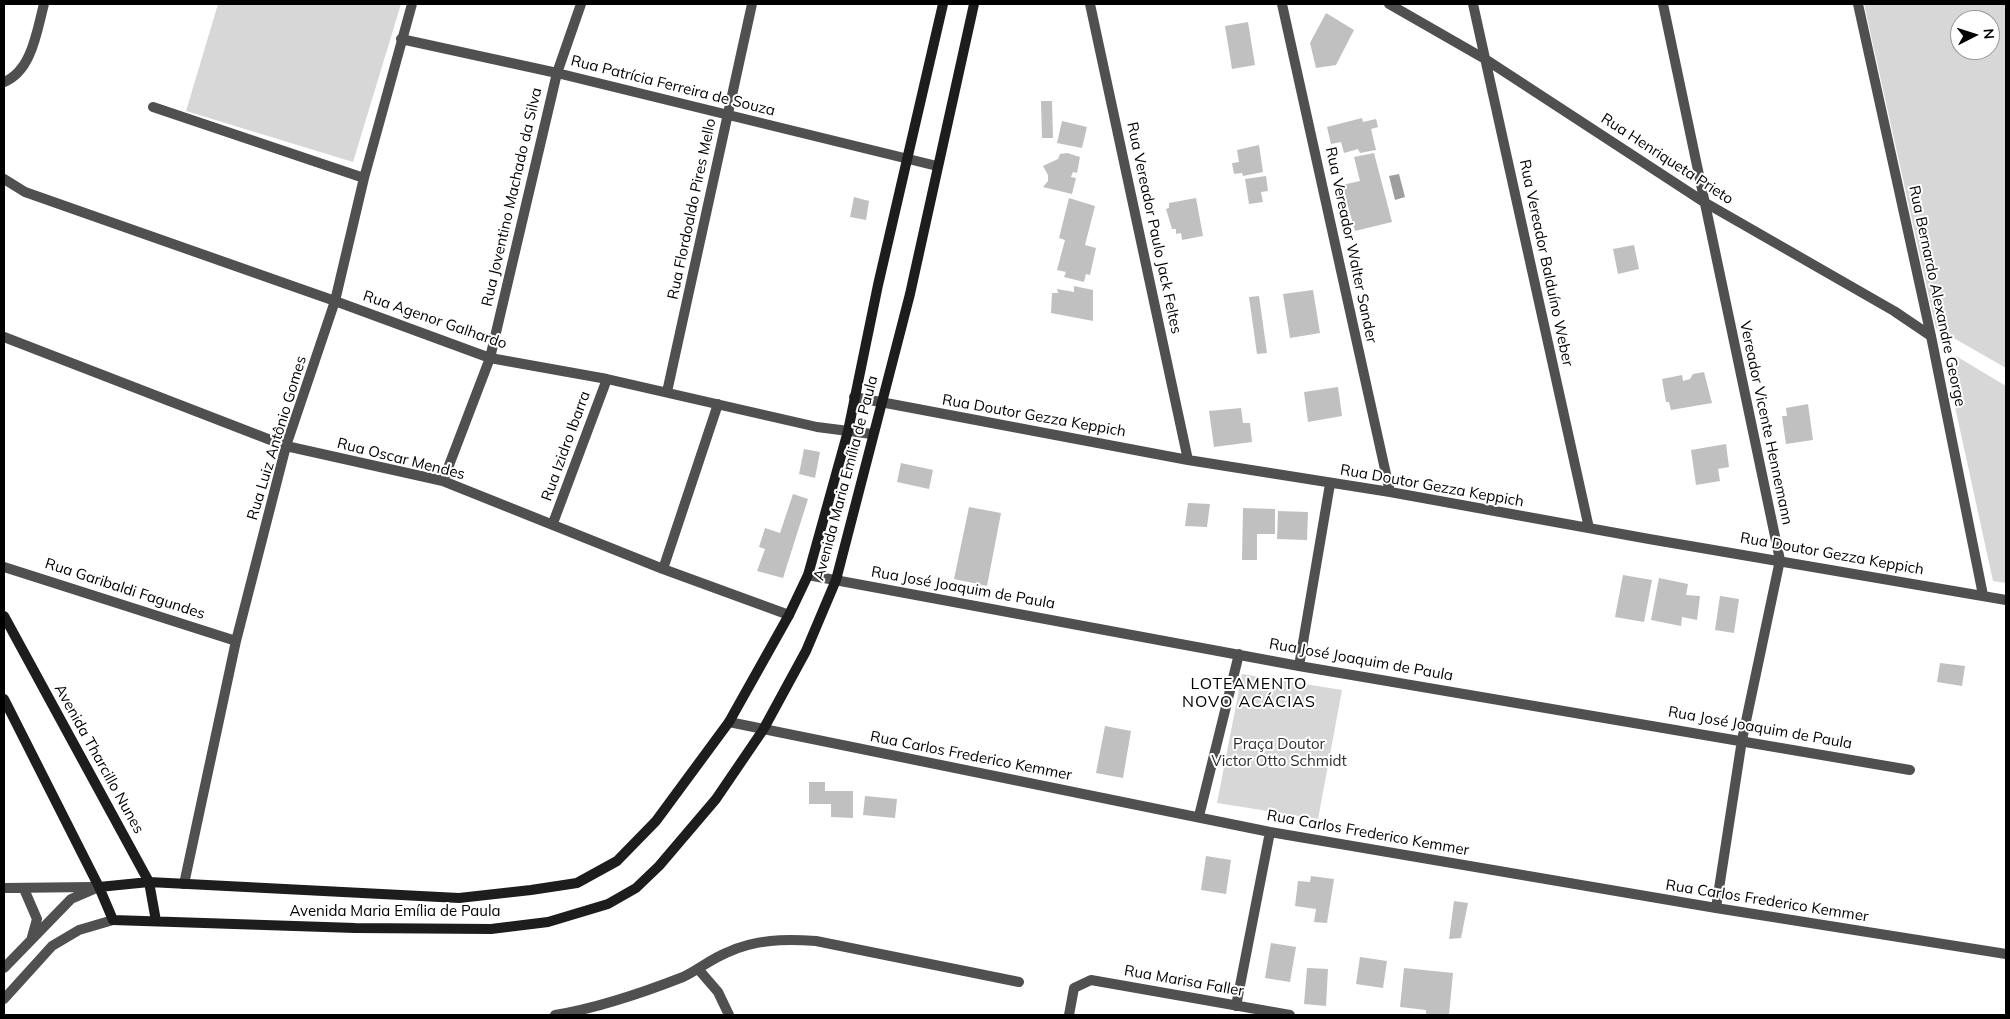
<!DOCTYPE html>
<meta charset="utf-8">
<style>
body{margin:0}
#map{position:relative;width:2010px;height:1019px;overflow:hidden;background:#fff;font-family:Mulish,sans-serif}
canvas{display:block}
.frame{position:absolute;inset:0;border:5px solid #000;pointer-events:none}
.north{position:absolute;left:1950px;top:10px;width:50px;height:50px;box-sizing:border-box;background:#fff;border:1px solid #999;border-radius:50%;rotate:85deg;font-size:14px;font-weight:700;line-height:20px;text-align:center;color:#000}
.north::after{content:'';display:block;margin:auto;width:18px;height:22px;background:#000;clip-path:polygon(50% 0,100% 100%,50% 72%,0 100%)}
</style>
<div id="map">
<canvas width="2010" height="1019"></canvas>
<div class="frame"></div>
<div class="north">N</div>
</div>
<script>
const ctx = document.querySelector('canvas').getContext('2d');
ctx.lineJoin = 'round';
function paint(path, color) { ctx.fillStyle = color; ctx.fill(path, 'evenodd'); }
function stroke(path, color, width, dash) { ctx.strokeStyle = color; ctx.lineWidth = width; ctx.lineCap = dash ? 'butt' : 'round'; ctx.setLineDash(dash || []); ctx.stroke(path); }
function drawText(font, color, halo, rows, align = 'center') {
  ctx.font = font + ' Mulish,sans-serif'; ctx.lineWidth = 4; ctx.setLineDash([]); ctx.textBaseline = 'middle'; ctx.strokeStyle = halo; ctx.fillStyle = color; for (const [text, x, y, turn = 0] of rows) {
    ctx.save(); ctx.translate(x, y); ctx.rotate((+turn || 0) * Math.PI / 180); ctx.textAlign = isNaN(turn) ? turn : align; if (halo) ctx.strokeText(text, 0, 0); ctx.fillText(text, 0, 0); ctx.restore();
  }
}
const green = new Path2D(`
 M218,4H401L353,162L186,111Z
 M1864,4H2006V368L1936,328ZM1960,20H1990V50H1960Z
 M1956,356L2006,386V583L1993,581L1945,361L1949,357Z
 M1242,674L1342,690L1318,819L1217,803Z`);
const water = new Path2D(`
 M1399,174L1405,197L1395,200L1389,176Z`);
const building = new Path2D(`
 M1326,13L1354,30L1336,65L1316,68L1310,43Z
 M1248,22L1255,65L1232,69L1225,26Z
 M1041,101H1052L1053,138H1042Z
 M1362,118L1363,122L1376,119L1378,127L1371,129L1376,150L1360,153L1358,149L1344,153L1341,142L1331,144L1327,127Z
 M1062,121L1087,127L1082,148L1057,143Z
 M1259,145L1263,172L1243,176L1242,173L1234,174L1232,163L1239,162L1237,150Z
 M1067,153L1080,157L1077,173L1073,172L1071,177L1076,178L1072,194L1043,187L1048,181V175L1043,166L1058,159L1060,154Z
 M1374,153L1392,222L1355,231L1342,185L1360,181L1354,157Z
 M1266,176L1268,191L1261,192L1263,202L1249,204L1245,179Z
 M854,197L869,201L866,220L850,217Z
 M1069,198L1095,206L1085,245L1096,248L1090,275L1086,274L1084,282L1064,277L1066,272L1057,270L1065,240L1059,238Z
 M1196,198L1203,236L1182,240L1181,233L1176,234V229H1172L1166,209L1169,208V203Z
 M1634,245L1639,269L1618,274L1613,249Z
 M1074,286L1093,290V321L1051,313L1052,293H1058L1057,289L1074,292Z
 M1313,290L1320,333L1290,338L1283,294Z
 M1259,296L1267,353L1257,354L1249,297Z
 M1704,372L1712,403L1671,410L1669,402H1666L1662,379L1682,375L1683,381L1690,379L1693,374Z
 M1338,387L1342,416L1308,422L1304,392Z
 M1808,404L1813,440L1786,444L1782,416H1787L1786,408Z
 M1241,408L1243,423H1250L1252,442L1214,447L1209,411Z
 M1726,444L1729,467L1718,469L1720,481L1696,485L1691,450Z
 M804,449L820,452L815,478L799,474Z
 M901,463L933,470L929,489L897,482Z
 M793,494L808,499L783,578L757,571L765,549L759,547L765,528L780,533Z
 M1188,503L1210,504L1207,527L1185,526Z
 M969,507L1001,513L987,586L954,579Z
 M1243,508L1275,509V534H1257V560H1242Z
 M1278,511L1308,512L1307,540L1277,539Z
 M1623,575L1652,580L1644,622L1615,617Z
 M1659,578L1688,584L1686,595L1700,596L1697,620L1682,617L1681,626L1651,620Z
 M1720,596L1739,599L1734,633L1715,630Z
 M1940,663L1965,666L1962,686L1937,682Z
 M1105,726L1131,731L1123,778L1096,773Z
 M809,782H825V791H853V818L831,817V804H809Z
 M865,796L897,799L895,818L863,815Z
 M1206,856L1231,860L1226,894L1201,890Z
 M1311,876L1334,879L1327,923L1314,922L1316,909L1295,906L1298,881L1310,882Z
 M1454,901L1468,903L1461,938L1449,939Z
 M1271,943L1296,947L1290,982L1265,978Z
 M1360,957L1387,961L1383,988L1356,984Z
 M1307,968L1328,969L1326,1006L1304,1004Z
 M1404,968L1453,973L1449,1015H1426V1010L1400,1007Z`);
const minor = new Path2D(`
 M1090,4L1188,460
 M1282,4L1390,492
 M1389,4L1485,59L1704,202L1894,311L1931,336
 M1473,4L1589,528
 M1663,4L1780,560L1742,740L1716,908
 M1858,4L1931,336L1983,595
 M401,39L557,73L937,166
 M4,82C32,71 37,30 44,4
 M153,107L364,178
 M4,179L25,192L335,301L490,358L607,379L817,427L872,434
 M4,337L286,446L443,481L663,569L789,615
 M667,392L752,4
 M854,397L1188,460L1390,492L1649,539L2006,600
 M443,481L490,358L557,73L581,4
 M553,523L607,379
 M4,567L236,641
 M663,569L718,404
 M808,575L1299,666L1910,770
 M1299,666L1330,484
 M729,722L1270,832L1716,908L2006,954
 M1199,816L1239,654
 M184,884L236,641L286,446L335,301L364,178L412,4
 M699,970L718,992L729,1015
 M1236,1006L1270,832
 M555,1015C599,1008 642,993 683,977C698,970 711,959 726,953C755,939 785,939 816,941L1019,982
 M1069,1015L1074,988L1091,980L1290,1015`);
const tertiary = new Path2D(`
 M4,888L93,887
 M24,889L37,919L32,937
 M4,968L71,899L99,887
 M4,999L52,946L79,930L113,920`);
const secondary = new Path2D(`
 M4,616L149,882L156,921
 M4,699L99,887L113,920L355,928L491,929L548,922L608,904L636,888L659,866L716,799L763,730L806,651L836,580L910,294L974,4
 M99,887L149,882L459,898L531,890L577,883L617,861L656,821L729,722L789,615L808,575L848,431L878,285L943,4`);
const streetNames = [
 ["Rua Patrícia Ferreira de Souza",673,86,14],
 ["Rua Henriqueta Prieto",1667,159,33],
 ["Rua Joventino Machado da Silva",512,197,-77],
 ["Rua Flordoaldo Pires Mello",692,209,-78],
 ["Rua Vereador Paulo Jack Feltes",1154,228,78],
 ["Rua Vereador Walter Sander",1351,245,78],
 ["Rua Vereador Balduíno Weber",1546,263,78],
 ["Rua Bernardo Alexandre George",1937,296,78],
 ["Rua Agenor Galhardo",435,320,19],
 ["Rua Doutor Gezza Keppich",1034,416,10],
 ["Vereador Vicente Hennemann",1766,423,78],
 ["Rua Luiz Antônio Gomes",277,438,-73],
 ["Rua Izidro Ibarra",566,446,-70],
 ["Rua Oscar Mendes",401,459,14],
 ["Avenida Maria Emília de Paula",846,478,-75],
 ["Rua Doutor Gezza Keppich",1432,486,10],
 ["Rua Doutor Gezza Keppich",1832,554,10],
 ["Rua José Joaquim de Paula",963,588,10],
 ["Rua Garibaldi Fagundes",125,589,18],
 ["Rua José Joaquim de Paula",1361,660,10],
 ["Rua José Joaquim de Paula",1760,728,10],
 ["Rua Carlos Frederico Kemmer",971,756,11],
 ["Avenida Tharcillo Nunes",99,759,61],
 ["Rua Carlos Frederico Kemmer",1368,833,10],
 ["Rua Carlos Frederico Kemmer",1767,901,9],
 ["Avenida Maria Emília de Paula",395,911],
 ["Rua Marisa Faller",1184,981,10]
];
const parkNames = [
 ["Praça Doutor",1279,744],
 ["Victor Otto Schmidt",1279,761]
];
const neighbourhoodNames = [
 ["LOTEAMENTO",1249,684],
 ["NOVO ACÁCIAS",1249,702]
];
paint(green, '#d7d7d7');
paint(water, '#9e9e9e');
paint(building, '#c0c0c0');
stroke(minor, '#505050', 10);
stroke(tertiary, '#505050', 10);
stroke(secondary, '#1d1d1d', 10);
drawText('15px', '#000', '#fff', streetNames);
drawText('15px', '#2e2e2e', '#fff', parkNames);
ctx.letterSpacing = '1px';
drawText('16px', '#000', '#fff', neighbourhoodNames);
ctx.letterSpacing = '0px';
</script>
